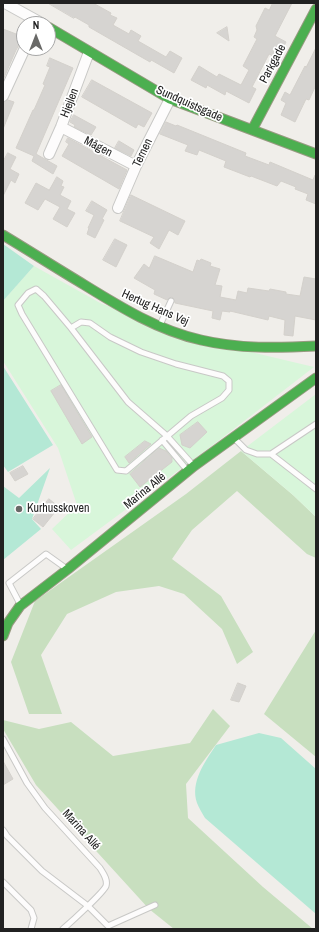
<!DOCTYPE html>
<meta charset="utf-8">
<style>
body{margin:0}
#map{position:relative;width:319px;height:932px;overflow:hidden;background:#f0eeea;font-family:"Archivo Narrow",sans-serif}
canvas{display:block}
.frame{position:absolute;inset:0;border:4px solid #212121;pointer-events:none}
.north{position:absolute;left:16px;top:16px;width:40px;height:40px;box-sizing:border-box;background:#fff;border:1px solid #a6a6a6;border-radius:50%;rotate:0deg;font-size:11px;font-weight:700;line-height:16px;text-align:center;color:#212121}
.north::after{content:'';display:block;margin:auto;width:14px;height:18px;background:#696967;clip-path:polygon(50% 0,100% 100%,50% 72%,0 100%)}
</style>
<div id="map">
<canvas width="319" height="932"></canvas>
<div class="frame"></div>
<div class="north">N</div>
</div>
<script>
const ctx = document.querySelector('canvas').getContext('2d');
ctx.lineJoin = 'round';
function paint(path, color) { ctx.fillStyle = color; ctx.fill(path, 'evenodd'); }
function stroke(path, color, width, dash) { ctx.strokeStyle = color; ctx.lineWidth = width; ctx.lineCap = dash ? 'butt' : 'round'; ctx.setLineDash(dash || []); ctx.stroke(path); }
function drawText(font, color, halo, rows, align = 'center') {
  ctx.font = font + ' "Archivo Narrow",sans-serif'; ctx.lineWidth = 3.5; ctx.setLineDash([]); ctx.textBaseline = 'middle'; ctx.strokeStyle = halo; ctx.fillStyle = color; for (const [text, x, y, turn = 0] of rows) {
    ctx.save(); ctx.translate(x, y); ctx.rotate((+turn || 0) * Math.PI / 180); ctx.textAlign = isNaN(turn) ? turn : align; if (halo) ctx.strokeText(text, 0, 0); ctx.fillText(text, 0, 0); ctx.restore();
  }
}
const forest = new Path2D(`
 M241,451L293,495L316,517V558L307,554L237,491L192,530L172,559L221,596L253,652L237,664L222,629L184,594L159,586L116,592L67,614L41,655L62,714H29L11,662L35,601L186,494Z
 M316,630V757L264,714Z
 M213,709L230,726L186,784L188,818L263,887L313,929H174L149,909L36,785L3,729V720L39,729L71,722L113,756L190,743Z`);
const park = new Path2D(`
 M34,266L102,304L255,353L314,367L213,445L71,550L52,529L77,505L58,448L3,361V301Z
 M316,394V517L293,495L241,451Z`);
const pitch = new Path2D(`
 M3,244L34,266L3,301Z
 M3,366L53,445L8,472L3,465Z
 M50,468L32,519L41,529L3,560V486L19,498Z
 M259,733L281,738L316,769V914L205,818C202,813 199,808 197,803C190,782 205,762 216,745Z`);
const building = new Path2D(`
 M48,3H93L111,13L110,15L117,18L113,25L129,34L131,30L141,36L138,41L166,57L170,51L182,58L174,73L153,61L151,60L150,62L89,27V25L75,17L74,18Z
 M273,3H292L275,36L286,42L282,50L278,47L273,56L269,54L252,87L256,89L249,103L226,91L225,95L207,85L206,88L191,80L199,66L217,77L219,74L241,85L249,70L243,66L257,39L254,37L257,30L256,26L265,8L269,10Z
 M227,27L229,41L217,33Z
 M3,29L24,37L16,50L3,80Z
 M316,48V85L309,100L306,99L295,122L281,115L286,103L281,100L285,92L290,95L305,66L306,67Z
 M50,58L73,68L36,154L57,166L53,174L32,161L34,156L16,148L33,110H34L45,85L43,84L50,67L47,66Z
 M92,80L152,113L144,127L138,124L136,128L82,97Z
 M8,100L14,102L3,129V102Z
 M74,115L96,127L91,135L74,127L75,125L70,122Z
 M166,122L176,126L177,125L246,153L245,156L269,165L270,162L313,180L315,175H316V204L306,200L308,194L295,189L296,187L281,181L277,186L251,176L250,177L224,167L226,161L199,150L197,155L185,151L188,145L160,134Z
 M68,138L127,170L119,189L62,156L69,144L66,142Z
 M119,141L134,150L131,156L115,148Z
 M8,153L16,157L10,169L19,174L15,183L11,180L3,196V162Z
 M57,177L63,181L61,186L64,187L60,195L71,201L67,209L75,213L67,227L53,219L60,207L45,199L38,210L25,203L36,183L49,190Z
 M131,195L185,221L178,235L169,230L159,249L150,243L154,237L120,221Z
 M92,201L107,210L102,219L104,220L95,238L87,234L89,228H88L94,215L86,211Z
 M115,239L127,245L116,267L103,260Z
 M155,256L193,272L197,260L200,261L201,259L211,263L210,266L220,269L215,285L222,286L220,297L236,300L238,291L247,293L248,288L269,291L270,289L286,292V294L300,296L304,277L316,279V320L295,316L293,336L284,335L285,320L269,316L268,320L230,311V312L222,311L220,320L212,318L213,311L175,303L174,299L172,297L169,298L167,300L154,294L155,290L134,278L144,264L149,268Z
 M61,385L92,437L82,444L51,391Z
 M198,422L207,432L190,448L182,445L180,435Z
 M145,441L151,444L129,463L125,457Z
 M159,448L166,451L172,458V462L140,487L130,474Z
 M23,466L28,474L15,481L10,473Z
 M49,499L59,507L43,527L33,519Z
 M238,683L246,686L239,702L231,700Z
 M3,761L13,779L3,785Z`);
const lane = new Path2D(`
 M160,325L171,301
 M71,328L81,322L90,323L110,337L141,352L176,364L223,376L229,381V390L222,398L191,416L126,471L117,470L22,314L18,305L28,293L36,289L44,296L71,328L128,402L167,436L193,465
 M235,439L246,450L257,454H271L316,424
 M162,440L187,470
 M271,454L316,489
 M20,604L9,583L46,554L67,569
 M3,739L27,783L45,808L100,868C103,873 108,879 106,886C103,893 71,922 63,929
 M3,830L7,836L42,871L88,906L108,926L155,905
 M3,882L31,910L34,918L31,929`);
const street = new Path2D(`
 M5,3L43,24
 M3,96L25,48
 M61,127L136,166
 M49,154L61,127L89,52
 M118,208L136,166L170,99`);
const fast = new Path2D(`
 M48,27L170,99L316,154
 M252,130L316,9
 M3,235C28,250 53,266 78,281C117,305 156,330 201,340C239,349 278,348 316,346
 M3,636L8,623L20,606L68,569L194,466L316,378`);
const markers = [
 [19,509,4,"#696967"]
];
const streetNames = [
 ["Parkgade",273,64,-62],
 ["Hjejlen",70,103,-69],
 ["Sundquistsgade",189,104,24],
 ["Mågen",98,147,27],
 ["Ternen",143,153,-64],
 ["Hertug Hans Vej",155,308,24],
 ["Marina Allé",145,491,-39],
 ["Marina Allé",81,830,48]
];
const poiNames = [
 ["Kurhusskoven",27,509]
];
paint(forest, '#c8dfbf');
paint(park, '#d8f6da');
paint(pitch, '#b4e8d5');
paint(building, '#d6d4d1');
stroke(building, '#d3d0cb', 1);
stroke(lane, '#c8c8c6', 7);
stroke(street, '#c8c8c6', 12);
stroke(fast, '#979a80', 11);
stroke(lane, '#fdfcfc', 5);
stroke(street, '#fdfcfc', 10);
stroke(fast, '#4caf50', 9);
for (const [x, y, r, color] of markers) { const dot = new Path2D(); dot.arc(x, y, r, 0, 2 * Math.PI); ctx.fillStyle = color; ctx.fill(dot); stroke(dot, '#fff', 1.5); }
drawText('12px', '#212121', '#fff', streetNames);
drawText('12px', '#212121', '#fff', poiNames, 'left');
</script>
